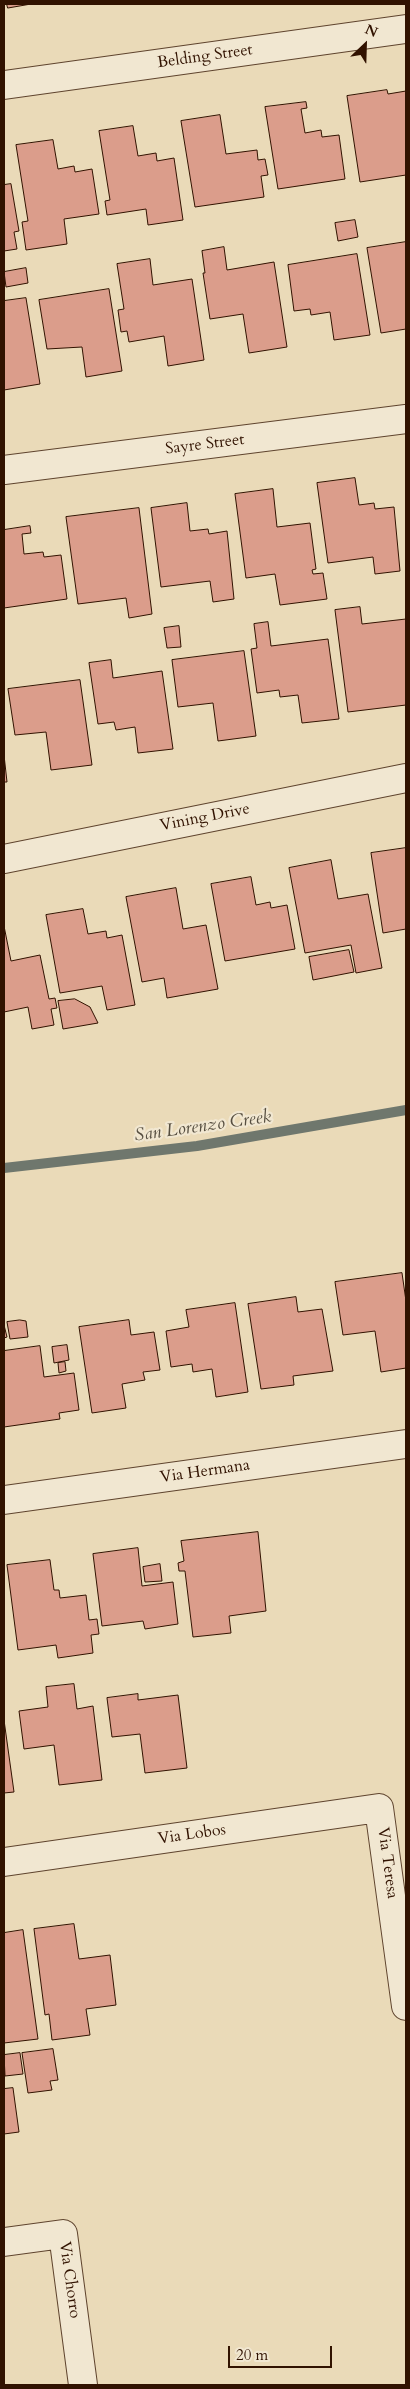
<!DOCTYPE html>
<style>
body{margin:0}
#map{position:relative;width:410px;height:2389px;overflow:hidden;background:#eadab8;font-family:Cardo,serif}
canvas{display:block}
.frame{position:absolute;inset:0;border:5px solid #311200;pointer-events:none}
.north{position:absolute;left:340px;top:20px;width:50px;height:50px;-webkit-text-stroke:4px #f1e7d1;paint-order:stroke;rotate:24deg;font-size:14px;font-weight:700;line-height:20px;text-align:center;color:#311200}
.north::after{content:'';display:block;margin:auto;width:18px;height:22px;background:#311200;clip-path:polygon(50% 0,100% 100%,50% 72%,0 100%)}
.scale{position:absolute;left:228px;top:2346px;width:104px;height:22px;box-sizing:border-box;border:2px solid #311200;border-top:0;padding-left:6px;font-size:15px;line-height:18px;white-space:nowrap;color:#311200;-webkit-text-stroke:4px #f1e7d1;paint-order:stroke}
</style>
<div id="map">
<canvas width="410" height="2389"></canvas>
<div class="frame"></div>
<div class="north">N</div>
<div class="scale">20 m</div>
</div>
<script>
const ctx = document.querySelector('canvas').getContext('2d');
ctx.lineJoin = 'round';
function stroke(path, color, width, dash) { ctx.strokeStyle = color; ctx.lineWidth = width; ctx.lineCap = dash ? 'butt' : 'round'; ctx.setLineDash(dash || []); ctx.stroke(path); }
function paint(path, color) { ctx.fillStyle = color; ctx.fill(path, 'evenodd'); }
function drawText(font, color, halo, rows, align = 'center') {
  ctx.font = font + ' Cardo,serif'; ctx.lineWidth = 4.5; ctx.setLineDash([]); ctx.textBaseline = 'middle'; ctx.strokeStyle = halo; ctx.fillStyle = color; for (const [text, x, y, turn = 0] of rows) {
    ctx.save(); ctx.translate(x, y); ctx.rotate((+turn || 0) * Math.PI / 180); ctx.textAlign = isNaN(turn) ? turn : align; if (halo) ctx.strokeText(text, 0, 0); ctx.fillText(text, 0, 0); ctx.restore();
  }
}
const stream = new Path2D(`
 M4,1168L197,1146L406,1110`);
const building = new Path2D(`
 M7,4H31L8,8Z
 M387,90L388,94L406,91V175L360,182L347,96Z
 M306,102L307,108L301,109L305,133L321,130L322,137L339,135L345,179L278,189L265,107Z
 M220,115L226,154L257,150L258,160L265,159L268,175L261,176L264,197L195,207L181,121Z
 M133,126L138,156L156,153L157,161L174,158L183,220L148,225L146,209L107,215L105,201L110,200L99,131Z
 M53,140L58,169L74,166L75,172L92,169L99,214L64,219L67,244L26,250L22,222L28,221L16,145Z
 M11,184L19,231L14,232L17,249L4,251V185Z
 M355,220L358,237L338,241L335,223Z
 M406,242V329L381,333L367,248Z
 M224,247L227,270L274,262L287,347L249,353L243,314L210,319L203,273H205L202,251Z
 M357,254L370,335L334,340L330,312L311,315L310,309L294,311L288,265Z
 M150,259L153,285L192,279L204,360L168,366L164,336L129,342L127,331L121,332L118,310L124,309L117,264Z
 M26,268L28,283L6,287L4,272Z
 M109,289L122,371L86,377L82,347L47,349L39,300Z
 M26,298L40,384L4,390V301Z
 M355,478L359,505L374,503L375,509L394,507L400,571L375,574L373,557L328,563L317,483Z
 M273,489L277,527L310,523L316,569L312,570L313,574L323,573L327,599L280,605L275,574L246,578L235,494Z
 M187,503L190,531L208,529L209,534L227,531L234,599L213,602L210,581L161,587L151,508Z
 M139,508L152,614L129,618L126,598L78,604L66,517Z
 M30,526L31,533L22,534L24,554L43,552L44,557L61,555L67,599L4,608V530Z
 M360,607L362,624L406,619V705L348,712L335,610Z
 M268,622L271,646L328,639L339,719L302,723L298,695L280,697L279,690L257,693L251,649L257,648L254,624Z
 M179,626L181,647L167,648L164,628Z
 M244,651L256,736L218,741L213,703L178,707L172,660Z
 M111,660L113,678L162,671L173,749L138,753L135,727L116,730L114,722L98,724L89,663Z
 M80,680L92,765L51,770L46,732L15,735L8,689Z
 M4,755L7,782H4Z
 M406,848V929L383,933L371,853Z
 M331,860L338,899L368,894L382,968L356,973L351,945L305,953L289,868Z
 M251,877L256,905L270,902L271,908L287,905L295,949L225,961L211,884Z
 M176,888L183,929L206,925L218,989L167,998L164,978L142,982L126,897Z
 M83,909L88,934L106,931L107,938L122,935L135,1005L107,1010L102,986L60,993L46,915Z
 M4,926L11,961L40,955L49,999L55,998L57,1008L51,1009L54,1025L32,1029L28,1007L4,1012Z
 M349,950L354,972L313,980L309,957Z
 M75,999L90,1007L98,1023L63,1029L58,1001Z
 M402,1273L406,1301V1368L381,1372L375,1331L343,1335L335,1282Z
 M296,1297L298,1312L322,1309L333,1371L293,1376L294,1385L261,1389L248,1304Z
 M235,1303L248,1392L216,1397L212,1369L193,1372L192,1364L171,1367L166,1331L189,1327L186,1310Z
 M20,1320L26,1321L28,1337L10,1339L7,1322Z
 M129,1320L131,1335L154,1332L160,1370L143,1372L145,1380L122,1384L126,1408L92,1413L79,1327Z
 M4,1325L7,1337L4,1338Z
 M67,1345L69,1360L54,1363L52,1347Z
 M40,1346L44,1377L74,1373L79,1410L59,1413L60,1419L4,1427V1351Z
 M65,1362L66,1371L59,1373L58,1363Z
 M258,1532L266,1611L229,1616L231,1633L193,1637L185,1571H179L178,1563L184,1561L181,1541Z
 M138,1548L142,1586L173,1582L178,1624L145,1629L143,1621L102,1626L93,1554Z
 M50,1560L54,1590H59L60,1598L86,1595L89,1620L97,1619L99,1634L91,1635L93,1653L58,1658L56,1645L18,1650L7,1565Z
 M160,1564L162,1581L145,1582L143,1567Z
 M74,1684L77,1709L93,1706L102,1780L59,1785L54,1745L24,1749L19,1711L48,1707L46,1687Z
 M138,1694V1700L178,1695L187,1768L145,1773L140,1734L112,1737L107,1698Z
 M4,1720L14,1792L4,1793Z
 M74,1924L79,1959L110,1955L116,2005L86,2009L90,2035L52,2040L49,2014L45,2015L34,1929Z
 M23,1930L38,2039L4,2043V1933Z
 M53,2049L58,2080L50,2081L52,2090L28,2093L22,2053Z
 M20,2053L23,2074L5,2076L4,2055Z
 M13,2088L19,2132L4,2134V2089Z`);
const minor = new Path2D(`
 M4,85L406,29
 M4,470L406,419
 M4,859L406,778
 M4,1500L406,1444
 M4,1862L379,1808L406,2006
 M4,2242L63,2234L83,2385`);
const streetNames = [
 ["Belding Street",205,57,-8],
 ["Sayre Street",205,445,-7],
 ["Vining Drive",205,818,-11],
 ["Via Hermana",205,1472,-8],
 ["Via Lobos",192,1835,-8],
 ["Via Teresa",387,1863,82],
 ["Via Chorro",69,2280,82]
];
const waterNames = [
 ["San Lorenzo Creek",203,1127,-8]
];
stroke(stream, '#6f776d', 10);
paint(building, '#db9d8b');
stroke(building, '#311200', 1);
stroke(minor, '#5f442e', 30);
stroke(minor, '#f1e7d1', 28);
drawText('16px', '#311200', '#f1e7d1', streetNames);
drawText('italic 18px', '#554d3f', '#f1e7d1', waterNames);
</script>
